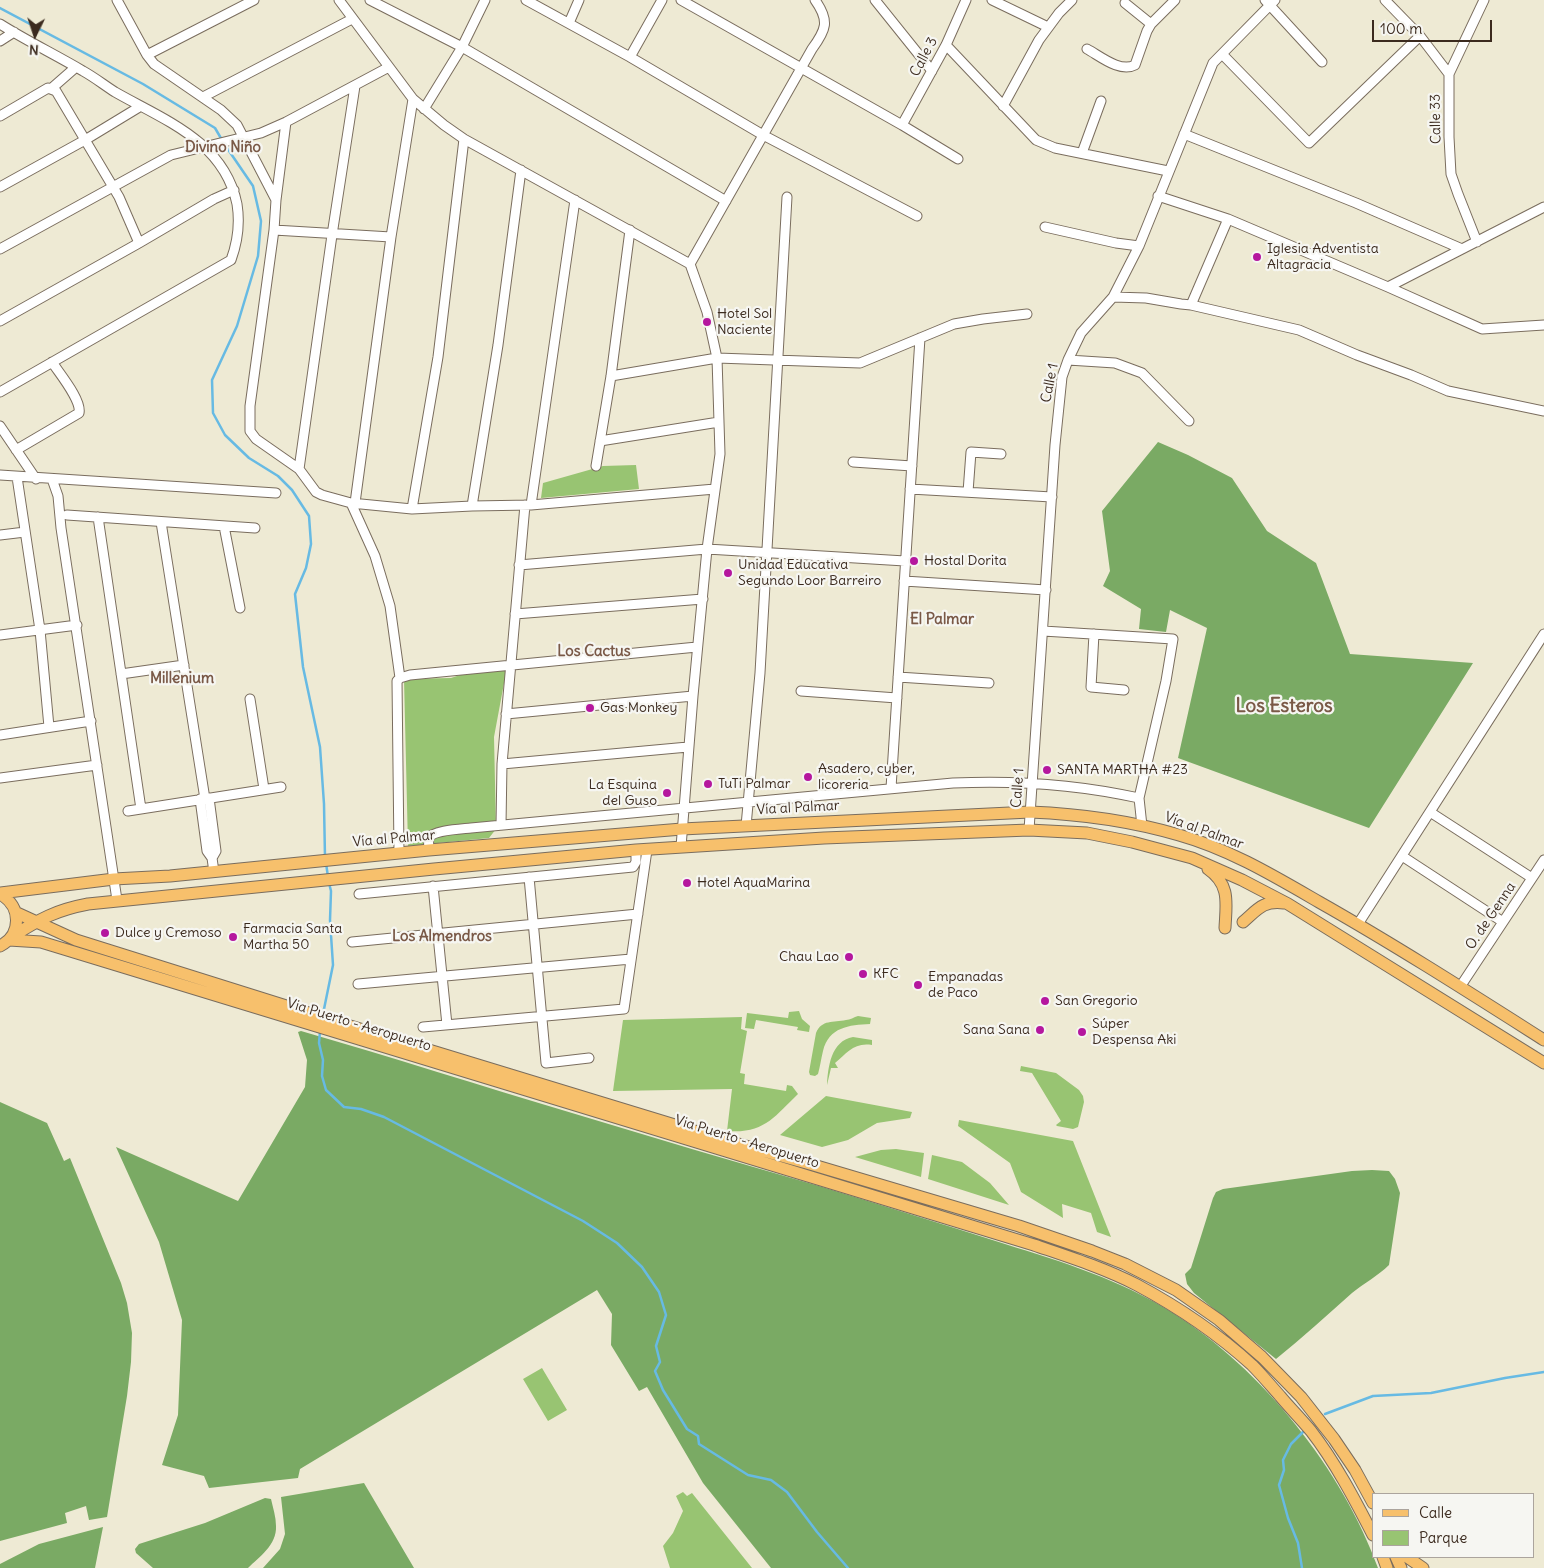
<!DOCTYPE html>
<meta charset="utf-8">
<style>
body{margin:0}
#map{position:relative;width:1544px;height:1568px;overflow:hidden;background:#eeead4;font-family:Delius,sans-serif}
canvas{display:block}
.legend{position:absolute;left:1372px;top:1493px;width:162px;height:65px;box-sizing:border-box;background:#f6f6f2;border:1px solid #aba49d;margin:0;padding:6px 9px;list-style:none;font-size:15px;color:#3b2a1e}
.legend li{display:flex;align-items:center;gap:10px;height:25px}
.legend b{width:25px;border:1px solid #aba49d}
.north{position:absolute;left:10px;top:10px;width:50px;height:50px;-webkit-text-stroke:4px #f6f6f2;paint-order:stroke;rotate:184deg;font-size:14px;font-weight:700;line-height:20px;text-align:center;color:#3b2a1e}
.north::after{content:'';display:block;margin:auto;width:18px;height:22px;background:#3b2a1e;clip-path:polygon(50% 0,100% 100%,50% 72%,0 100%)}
.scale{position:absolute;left:1372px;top:20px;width:120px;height:22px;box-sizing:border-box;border:2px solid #3b2a1e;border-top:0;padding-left:6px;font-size:15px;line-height:18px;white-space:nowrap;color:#3b2a1e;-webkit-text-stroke:4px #f6f6f2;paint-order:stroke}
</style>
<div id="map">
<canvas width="1544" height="1568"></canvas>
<ul class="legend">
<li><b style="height:6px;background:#f7c06c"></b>Calle</li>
<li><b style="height:14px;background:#98c472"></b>Parque</li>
</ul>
<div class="north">N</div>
<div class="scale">100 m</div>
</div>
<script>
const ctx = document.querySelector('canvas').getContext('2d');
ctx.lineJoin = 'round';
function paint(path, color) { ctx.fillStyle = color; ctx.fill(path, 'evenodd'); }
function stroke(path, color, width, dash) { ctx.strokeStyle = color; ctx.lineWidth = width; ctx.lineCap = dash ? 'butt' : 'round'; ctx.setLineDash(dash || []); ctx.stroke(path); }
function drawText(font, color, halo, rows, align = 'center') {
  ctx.font = font + ' Delius,sans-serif'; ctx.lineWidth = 4.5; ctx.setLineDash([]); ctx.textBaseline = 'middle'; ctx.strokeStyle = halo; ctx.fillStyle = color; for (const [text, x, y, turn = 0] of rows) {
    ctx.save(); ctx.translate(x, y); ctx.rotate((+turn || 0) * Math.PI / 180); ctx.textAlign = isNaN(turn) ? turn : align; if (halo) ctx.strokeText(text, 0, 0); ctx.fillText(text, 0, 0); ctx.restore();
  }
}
const green = new Path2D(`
 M636,465L639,489L541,498L543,483L603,466Z
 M507,667L494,737L496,829L489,838L408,846L404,679L451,678L472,671Z
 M799,1011L802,1019L810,1026L809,1032L797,1030L798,1027L756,1020L754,1029L745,1028L747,1013L788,1018L789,1012Z
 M858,1016L871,1018L870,1024C849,1025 829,1027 823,1051C821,1059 820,1067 818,1074L815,1076L810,1075L809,1072L816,1033C822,1019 833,1023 846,1020C850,1020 854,1017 858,1016Z
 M742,1017L741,1029L747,1031L740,1073L745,1074L744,1084L786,1091L787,1085L792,1086L798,1094C774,1117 764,1134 727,1131L732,1089L613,1091L623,1020Z
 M853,1037L872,1040V1045C854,1042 847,1053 835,1063L838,1068H831L827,1085C828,1067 831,1041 853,1037Z
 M1021,1066L1056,1073L1079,1090L1083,1096L1084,1102L1078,1127L1073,1129L1057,1126L1056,1125L1061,1121L1032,1073L1020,1071Z
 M826,1096L912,1112L910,1118L877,1123L848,1140L822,1147L780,1135Z
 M959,1120L1073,1141L1111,1237L1097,1232L1091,1213L1062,1204L1063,1218L1021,1192L1010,1163L958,1126Z
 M896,1149L924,1153L921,1177L855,1157L881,1150Z
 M932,1155L962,1162L990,1183L1009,1205L928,1179Z
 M542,1368L567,1410L548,1421L523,1379Z
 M683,1492L687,1496L692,1493L752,1568H670L663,1546L673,1533L683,1511L676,1496Z`);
const forest = new Path2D(`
 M1158,442L1188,455L1232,478L1267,531L1316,563L1350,654L1473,663L1369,828L1178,758L1207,628L1170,610L1166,632L1139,629L1141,609L1103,586L1110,571L1102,511Z
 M301,1031C392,1057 481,1086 572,1113C654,1138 736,1162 819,1186C881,1205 943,1224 1005,1244C1063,1262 1121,1280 1173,1313C1262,1369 1343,1470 1378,1568H771L703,1483L647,1387L639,1391L611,1345L612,1314L597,1290L300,1469L298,1478L209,1488L204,1476L162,1465L178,1415L182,1320L159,1242L116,1147L238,1201L305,1087L307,1060L298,1032Z
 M0,1102L47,1123L64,1161L70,1158L121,1283L127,1303L132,1333L131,1362L127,1396L107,1517L89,1520L86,1506L65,1513L67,1523L0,1541Z
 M1372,1170L1389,1171L1395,1179L1400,1193L1389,1265C1378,1276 1364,1283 1352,1293C1327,1315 1302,1338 1276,1359L1194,1293L1187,1284L1185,1274L1191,1268L1213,1198L1216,1192L1223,1189L1352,1171Z
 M364,1483L414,1568H263L280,1549L285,1534L281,1497Z
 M265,1498L271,1499C273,1508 276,1517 276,1526C277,1545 259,1557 248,1568H153L136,1553L135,1549L139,1544L205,1523Z
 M103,1527L95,1568H0V1564L39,1544Z`);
const stream = new Path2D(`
 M0,8L143,84L215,128L222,140
 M225,145L253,186L261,221L258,256L237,326L212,380L213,413L225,435L249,458L278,476L292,490L309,516L311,544L306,568L295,594L303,667L320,747L324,804L325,858
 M326,863L328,877
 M323,1014L333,965L330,920L331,891L329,883
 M320,1031L319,1043L323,1060L322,1076L326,1090L344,1107L361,1109L384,1117L583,1221L617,1243L642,1267L659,1292L666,1315L656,1346L660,1362L655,1371L663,1390L687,1429L698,1436L699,1444L748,1475L771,1480L787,1492L817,1532L848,1568
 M1325,1414L1373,1396L1431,1393L1505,1378L1544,1372
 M1302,1568L1298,1543L1288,1518L1279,1485L1284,1470L1283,1460L1291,1444L1303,1432`);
const minor = new Path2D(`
 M117,0L147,55L254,0
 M339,0L413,99L444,125L464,139L690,264L707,312L717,358L720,454L707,549L693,696L681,847
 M370,0L462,47L726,201
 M526,0L630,57L763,135L917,216
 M681,0L902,125L958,159
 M875,0L932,71
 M992,0L1048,27
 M1265,0L1322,62
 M1385,0L1420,36L1449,74
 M1125,3L1151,24
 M569,23L579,0
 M0,24C27,41 56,55 83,71C94,77 104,85 115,92C164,120 224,141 237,204C240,223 238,241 231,260L0,392
 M0,41L14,32
 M946,45L1036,140L1055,148L1168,171
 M1087,49C1100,56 1120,73 1135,65L1147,31L1151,24L1175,0
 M1222,54L1309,143L1420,36
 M147,55L154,64L221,110L237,125L276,200
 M630,57L662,0
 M52,88L76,67
 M203,97L352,19
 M1003,106L1039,40L1059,13L1072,0
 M424,109L462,47L485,0
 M0,116L48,88L56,91L119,197L139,243
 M286,122L276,200L274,230L250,406V431L256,439L299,469L316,492L322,495L351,503L412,509L472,506L531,505L715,489
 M902,125L946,45L966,0
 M1184,134L1356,203L1462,249
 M1082,153L1101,101
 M0,187L85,140L141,106
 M1158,196L1228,219L1388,287L1482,329L1544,325
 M1045,227L1116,243L1139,246
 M274,230L391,237
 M1477,242L1458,194L1451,174L1449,137V74L1484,0
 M0,249L171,155L261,133L286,122L389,67
 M690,264L812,49C826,30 830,21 815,0
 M1388,287L1544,207
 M1113,297L1146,298L1181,304L1191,305L1299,330L1357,355L1411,375L1448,391L1544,411
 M1191,305L1228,219
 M0,321L139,243L214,199L234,190
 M1068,360L1115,363L1142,373L1189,421
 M611,376L717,358L860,363L954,324L983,319L1027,314
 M0,426L36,479
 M600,441L719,422
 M16,450L79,413C82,400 59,373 52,362
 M853,462L912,466
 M596,466L611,376L630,230
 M299,469L332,235L355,86
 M0,475L276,493
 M17,477L40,630L49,727
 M52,479L58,496L61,528L117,900
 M910,489L1052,497
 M968,492L971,452L1001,454
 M351,503L375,556L390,606L400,678
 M355,503L391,237L413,99
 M531,505L575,200
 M472,506L498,345L521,170
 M412,509L438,357L464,139
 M67,515L255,528
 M98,517L141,809
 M161,522L205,799
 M224,526L240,608
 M0,535L25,532
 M519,565L707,549L905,561
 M904,581L1046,590
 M515,614L703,599
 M1043,631L1173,639L1166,681L1139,798L1142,826
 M1094,634L1091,687L1124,690
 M0,635L77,625
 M121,674L184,665
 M898,677L989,683
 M801,691L897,698
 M250,699L264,789
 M506,714L693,696
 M0,735L91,721
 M502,764L688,747
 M0,778L97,765
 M891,788L920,338
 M209,798L216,851L212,858
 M200,799L207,851L212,858L214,872
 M128,811L281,787
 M1430,812L1532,878
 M501,825L502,764L525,505
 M746,826L760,673L787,197
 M1029,830L1055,445L1062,377L1068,360L1081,333L1113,297L1139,246L1213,63L1275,0
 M429,850C429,846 428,841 429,838C433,830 463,829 471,828L953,783C1017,780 1076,784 1139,798
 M399,853L397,681L400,678L410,675L697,647
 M1402,856L1503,922
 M529,877L546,1063L589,1058
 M433,886L447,1025
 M359,894L633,867L636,862V850
 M1358,924L1544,634
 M352,942L638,914
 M358,984L631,959
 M1460,987L1544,860
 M423,1027L624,1009L647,850`);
const major = new Path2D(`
 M1208,869C1231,885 1226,904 1225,928
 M0,893L114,879L170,876L429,850L682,829L1030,812C1080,814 1131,821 1179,835C1229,849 1274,876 1319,902C1395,945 1470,993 1544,1040
 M0,894C22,906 22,935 0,946
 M17,913L76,940L350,1026L724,1140L810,1164L1019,1226L1092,1251L1125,1264L1176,1290L1219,1320L1262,1357L1301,1397L1334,1439L1355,1470L1373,1503
 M1243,922C1257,910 1263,900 1284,903
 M13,936C40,919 56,910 88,904L434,869L636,850L824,838L1029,830L1087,833L1132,842L1192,858L1242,880L1288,904L1544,1063
 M9,940L41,942L1034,1245C1069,1257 1104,1268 1137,1285C1178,1307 1218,1334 1252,1365C1262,1375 1271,1386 1280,1396C1290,1408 1301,1419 1311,1431C1335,1462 1355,1500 1373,1535
 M1383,1557L1387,1568
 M1396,1557L1401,1568
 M1407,1557L1423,1568`);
const markers = [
 [1257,257,5,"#b5179e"],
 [707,322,5,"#b5179e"],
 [914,561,5,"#b5179e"],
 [728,573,5,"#b5179e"],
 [590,708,5,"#b5179e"],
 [1047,770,5,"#b5179e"],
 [808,777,5,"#b5179e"],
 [708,784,5,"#b5179e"],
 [667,793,5,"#b5179e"],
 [687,883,5,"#b5179e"],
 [105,933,5,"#b5179e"],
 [233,937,5,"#b5179e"],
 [849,957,5,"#b5179e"],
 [863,974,5,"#b5179e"],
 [918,985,5,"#b5179e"],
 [1045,1001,5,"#b5179e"],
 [1040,1030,5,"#b5179e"],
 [1082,1032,5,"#b5179e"]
];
const streetNames = [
 ["Calle 3",924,57,-62],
 ["Calle 33",1436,119,-91],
 ["Calle 1",1050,383,-79],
 ["Calle 1",1018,788,-86],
 ["Vía al Palmar",798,808,-3],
 ["Vía al Palmar",1204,831,20],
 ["Vía al Palmar",394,839,-5],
 ["O. de Genna",1491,916,-56],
 ["Via Puerto - Aeropuerto",359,1025,17],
 ["Via Puerto - Aeropuerto",747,1142,17]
];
const poiNames = [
 ["Iglesia Adventista",1267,249],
 ["Altagracia",1267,265],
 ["Hotel Sol",717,314],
 ["Naciente",717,330],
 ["Hostal Dorita",924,561],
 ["Unidad Educativa",738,565],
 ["Segundo Loor Barreiro",738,581],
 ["Gas Monkey",600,708],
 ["Asadero, cyber,",818,769],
 ["licoreria",818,785],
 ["SANTA MARTHA #23",1057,770],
 ["TuTi Palmar",718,784],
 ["La Esquina",657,785,"right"],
 ["del Guso",657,801,"right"],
 ["Hotel AquaMarina",697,883],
 ["Farmacia Santa",243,929],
 ["Martha 50",243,945],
 ["Dulce y Cremoso",115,933],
 ["Chau Lao",839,957,"right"],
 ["KFC",873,974],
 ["Empanadas",928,977],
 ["de Paco",928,993],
 ["San Gregorio",1055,1001],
 ["Súper",1092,1024],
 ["Despensa Aki",1092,1040],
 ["Sana Sana",1030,1030,"right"]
];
const neighbourhoodNames = [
 ["Divino Niño",223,148],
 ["El Palmar",942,620],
 ["Los Cactus",594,652],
 ["Millenium",182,679],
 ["Los Almendros",442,937]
];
const districtNames = [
 ["Los Esteros",1284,707]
];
paint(green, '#98c472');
paint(forest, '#7aaa64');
stroke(stream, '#67bae3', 2.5);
stroke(minor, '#7a6d5e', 11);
stroke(major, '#7a6d5e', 13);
stroke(minor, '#fff', 9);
stroke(major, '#f7c06c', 11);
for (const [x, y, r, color] of markers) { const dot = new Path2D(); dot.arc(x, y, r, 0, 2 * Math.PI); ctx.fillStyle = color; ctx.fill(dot); stroke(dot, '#f6f6f2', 2); }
drawText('14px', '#3b2a1e', '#f6f6f2', streetNames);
drawText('14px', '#3b2a1e', '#f6f6f2', poiNames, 'left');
drawText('bold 15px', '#7a5947', '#f6f6f2', neighbourhoodNames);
drawText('bold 19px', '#7a5947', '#f6f6f2', districtNames);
</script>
